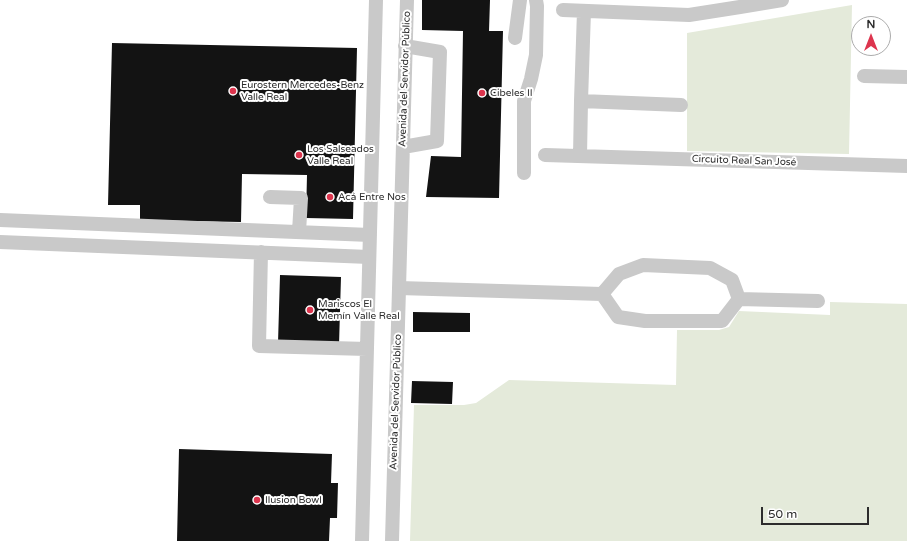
<!DOCTYPE html>
<meta charset="utf-8">
<style>
body{margin:0}
#map{position:relative;width:907px;height:541px;overflow:hidden;background:#fff;font-family:"Varela Round",sans-serif}
canvas{display:block}
.north{position:absolute;left:851px;top:16px;width:40px;height:40px;box-sizing:border-box;background:#fff;border:1px solid #ababab;border-radius:50%;rotate:0deg;font-size:11px;font-weight:700;line-height:16px;text-align:center;color:#2c2c2c}
.north::after{content:'';display:block;margin:auto;width:14px;height:18px;background:#dd354e;clip-path:polygon(50% 0,100% 100%,50% 72%,0 100%)}
.scale{position:absolute;left:761px;top:507px;width:108px;height:18px;box-sizing:border-box;border:2px solid #2c2c2c;border-top:0;padding-left:5px;font-size:12px;line-height:14px;white-space:nowrap;color:#2c2c2c;-webkit-text-stroke:3px #fff;paint-order:stroke}
</style>
<div id="map">
<canvas width="907" height="541"></canvas>
<div class="north">N</div>
<div class="scale">50 m</div>
</div>
<script>
const ctx = document.querySelector('canvas').getContext('2d');
ctx.lineJoin = 'round';
function paint(path, color) { ctx.fillStyle = color; ctx.fill(path, 'evenodd'); }
function stroke(path, color, width, dash) { ctx.strokeStyle = color; ctx.lineWidth = width; ctx.lineCap = dash ? 'butt' : 'round'; ctx.setLineDash(dash || []); ctx.stroke(path); }
function drawText(font, color, halo, rows, align = 'center') {
  ctx.font = font + ' "Varela Round",sans-serif'; ctx.lineWidth = 4; ctx.setLineDash([]); ctx.textBaseline = 'middle'; ctx.strokeStyle = halo; ctx.fillStyle = color; for (const [text, x, y, turn = 0] of rows) {
    ctx.save(); ctx.translate(x, y); ctx.rotate((+turn || 0) * Math.PI / 180); ctx.textAlign = isNaN(turn) ? turn : align; if (halo) ctx.strokeText(text, 0, 0); ctx.fillText(text, 0, 0); ctx.restore();
  }
}
const green = new Path2D(`
 M852,5L849,154L687,151V33Z
 M830,302L907,304V541H410L414,405H464L476,403L509,380L676,385L677,330H719L729,327L739,311L830,315Z`);
const building = new Path2D(`
 M422,0H490L489,31H503L499,198L426,197L431,156L461,157L463,31L422,30Z
 M112,43L357,48L353,219L306,218L307,175L242,174L241,222L140,220V205H108Z
 M280,275L341,277L339,345L278,343Z
 M413,312L470,313V332H413Z
 M412,381L453,382L452,404L411,403Z
 M179,449L332,454L331,483H338L337,518H330L329,541H177Z`);
const minor = new Path2D(`
 M563,10L689,15L740,7L782,0
 M515,38L520,0
 M864,76L907,77
 M581,101L681,105
 M403,147L437,141L440,52L405,46
 M545,155L907,166
 M580,156L581,101L584,11
 M524,173V101L531,79L536,55L537,6L536,0
 M270,197L301,198L299,232
 M0,220L370,235
 M0,242L369,257
 M261,252L259,346L367,349
 M399,288L602,294
 M602,294L619,274L643,265L710,268L732,280L739,299
 M602,294L618,317L645,321H722L739,299
 M739,299L818,301
 M362,541L376,0
 M392,541L407,0`);
const markers = [
 [233,91,4,"#dd354e"],
 [482,93,4,"#dd354e"],
 [299,155,4,"#dd354e"],
 [330,197,4,"#dd354e"],
 [310,310,4,"#dd354e"],
 [257,500,4,"#dd354e"]
];
const streetNames = [
 ["Avenida del Servidor Público",405,79,-88],
 ["Circuito Real San José",744,161,2],
 ["Avenida del Servidor Público",396,402,-88]
];
const poiNames = [
 ["Eurostern Mercedes-Benz",241,85],
 ["Valle Real",241,97],
 ["Cibeles II",490,93],
 ["Los Salseados",307,149],
 ["Valle Real",307,161],
 ["Acá Entre Nos",338,197],
 ["Mariscos El",318,304],
 ["Memín Valle Real",318,316],
 ["Ilusion Bowl",265,500]
];
paint(green, '#e4eada');
paint(building, '#131313');
stroke(minor, '#c9c9c9', 14);
for (const [x, y, r, color] of markers) { const dot = new Path2D(); dot.arc(x, y, r, 0, 2 * Math.PI); ctx.fillStyle = color; ctx.fill(dot); stroke(dot, '#fff', 1.5); }
drawText('10px', '#2c2c2c', '#fff', streetNames);
drawText('10px', '#2c2c2c', '#fff', poiNames, 'left');
</script>
